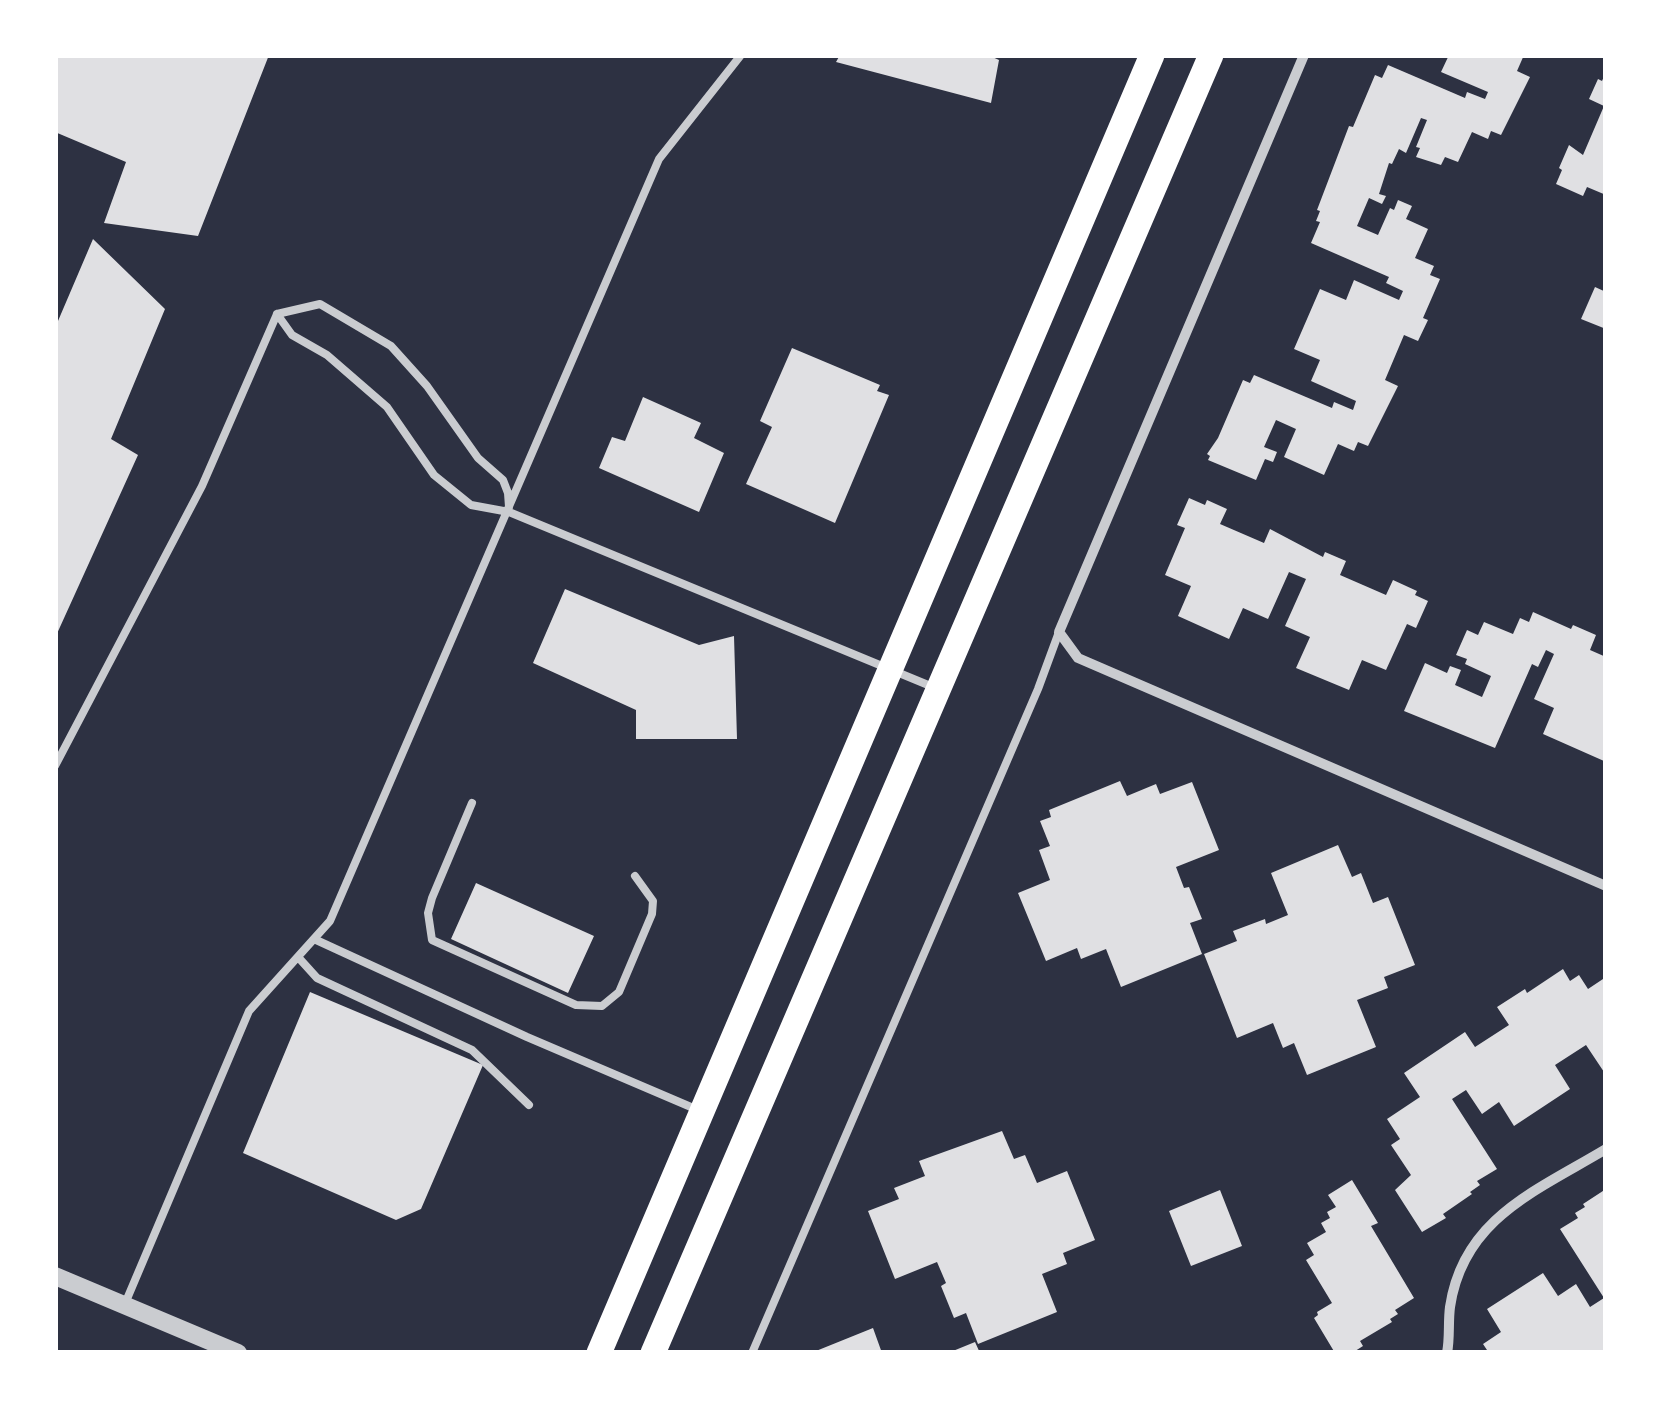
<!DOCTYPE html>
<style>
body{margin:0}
#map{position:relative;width:1661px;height:1408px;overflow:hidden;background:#2d3142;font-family:"Noto Sans",sans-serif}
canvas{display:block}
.frame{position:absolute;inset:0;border:58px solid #fff;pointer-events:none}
</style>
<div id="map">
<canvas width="1661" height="1408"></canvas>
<div class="frame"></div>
</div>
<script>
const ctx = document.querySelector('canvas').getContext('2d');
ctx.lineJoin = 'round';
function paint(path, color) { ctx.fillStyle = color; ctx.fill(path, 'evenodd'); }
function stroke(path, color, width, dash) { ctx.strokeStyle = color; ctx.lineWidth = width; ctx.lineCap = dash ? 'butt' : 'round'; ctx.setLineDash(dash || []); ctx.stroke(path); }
const building = new Path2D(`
 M55,55H269L198,236L104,223L126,162L55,132Z
 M840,55H988L999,60L991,103L836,62Z
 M1449,55H1524L1517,71L1530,77L1501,135L1491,131L1488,139L1472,132L1458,162L1445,157L1441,165L1416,157L1420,148L1416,147L1427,120L1421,118L1406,153L1399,149L1392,164L1389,163L1379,194L1386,196L1382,204L1369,198L1357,226L1378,235L1390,208L1394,210L1398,200L1412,206L1406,219L1428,229L1415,258L1434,266L1430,275L1440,279L1423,318L1428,320L1418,341L1404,335L1385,380L1398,386L1368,446L1358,442L1354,451L1338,444L1324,475L1284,457L1296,429L1276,420L1264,447L1277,452L1273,462L1265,459L1256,480L1208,460L1210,456L1207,454L1218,438L1243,380L1250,383L1254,375L1332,408L1334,402L1353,410L1356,401L1311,381L1320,360L1294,349L1320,289L1346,300L1354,280L1399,300L1403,291L1386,283L1389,277L1311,243L1320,222L1316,221L1320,211L1317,210L1349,126L1353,127L1375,75L1382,78L1388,65L1465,98L1467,92L1485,99L1488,92L1441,72Z
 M1606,72V195L1587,187L1583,196L1556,184L1562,170L1559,168L1569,145L1583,155L1604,106L1589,99L1598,79L1602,81Z
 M93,239L165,309L111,439L138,455L55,638V328Z
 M1595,287L1606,292V329L1581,319Z
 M792,348L880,385L877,391L889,395L835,523L746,484L772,427L760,421Z
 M643,397L701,423L694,438L724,453L699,512L599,468L612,437L625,441Z
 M1189,498L1205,505L1207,500L1227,509L1220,524L1264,543L1270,529L1323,557L1325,552L1346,561L1340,575L1386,595L1393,580L1417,591L1415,595L1428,601L1416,628L1407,624L1386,670L1362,660L1349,690L1296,668L1310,637L1285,626L1306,579L1289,572L1268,619L1243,608L1229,639L1178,616L1191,586L1165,575L1185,528L1177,525Z
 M565,589L699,645L734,636L737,739H636V710L533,663Z
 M1533,612L1571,629L1573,625L1596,635L1590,650L1606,657L1604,761L1543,734L1554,708L1534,699L1554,654L1546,650L1538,667L1532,664L1495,748L1404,711L1425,663L1447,673L1450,666L1461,670L1455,685L1482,697L1491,676L1465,664L1467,659L1456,655L1467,630L1478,635L1484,622L1513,634L1520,618L1529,622Z
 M1120,781L1127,796L1156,784L1160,794L1192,782L1219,850L1176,867L1184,888L1189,887L1202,919L1190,923L1202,954L1121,987L1106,949L1081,959L1077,948L1046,961L1018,893L1050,880L1039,850L1050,846L1040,821L1051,817L1049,810Z
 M1338,845L1352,877L1361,873L1373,903L1388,897L1415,965L1384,977L1388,988L1357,1000L1376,1047L1307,1075L1294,1043L1283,1048L1273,1023L1237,1038L1204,954L1237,941L1233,931L1265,919L1266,924L1288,915L1271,873Z
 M476,883L594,936L568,993L451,939Z
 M1563,969L1570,981L1579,975L1588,989L1606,977V1075L1586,1045L1555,1065L1570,1089L1514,1126L1499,1102L1482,1114L1466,1090L1452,1099L1497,1169L1477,1181L1480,1185L1470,1192L1472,1194L1443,1214L1446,1218L1422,1232L1395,1190L1411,1175L1391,1145L1400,1139L1387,1119L1420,1097L1404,1073L1465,1032L1475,1047L1509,1025L1497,1007L1525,989L1527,993Z
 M310,992L483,1065L421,1209L396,1220L243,1153Z
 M1002,1131L1014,1159L1025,1155L1037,1183L1067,1171L1095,1240L1063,1253L1067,1264L1042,1274L1057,1312L978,1344L966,1313L954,1318L941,1286L946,1283L937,1262L895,1279L868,1211L899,1199L894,1188L925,1176L919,1161Z
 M1352,1180L1378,1223L1371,1226L1414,1298L1395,1310L1398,1314L1390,1319L1392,1322L1360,1341L1363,1346L1352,1353H1335L1314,1318L1318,1315L1317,1312L1332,1303L1306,1260L1314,1255L1307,1243L1326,1232L1321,1223L1330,1218L1327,1212L1336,1207L1328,1195Z
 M1606,1189V1353H1489L1483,1344L1501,1332L1487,1309L1543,1273L1558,1296L1576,1284L1590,1307L1604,1298L1560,1229L1578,1218L1575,1213L1585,1207L1583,1204Z
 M1220,1190L1242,1246L1191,1266L1169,1211Z
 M873,1328L882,1353H811Z
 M975,1342L980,1353H948Z`);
const service = new Path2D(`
 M277,314L292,335L327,355L387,407L434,475L471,505L509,512L933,687
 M277,314L320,304L391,346L427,386L478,458L503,480L508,493L509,507
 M55,766L202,486L277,314
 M472,803L432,898L428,913L432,940L576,1005L602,1006L619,992L652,914L653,901L635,876
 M314,939L527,1037L698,1110
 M298,957L317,978L472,1050L529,1105
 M124,1306L249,1011L330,921L659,159L741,55
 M752,1353L1038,689L1059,632`);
const minor = new Path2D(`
 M1304,55L1059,632L1078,658L1606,886
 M1447,1353C1450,1338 1448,1322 1450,1307C1463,1218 1538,1190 1606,1149`);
const tertiary = new Path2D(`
 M55,1276L238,1353`);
const primary = new Path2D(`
 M599,1353L1152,55
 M653,1353L1211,55`);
paint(building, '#e0e0e3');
stroke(service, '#caccd0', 8);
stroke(minor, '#caccd0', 10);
stroke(tertiary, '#caccd0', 18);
stroke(primary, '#fff', 25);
</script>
